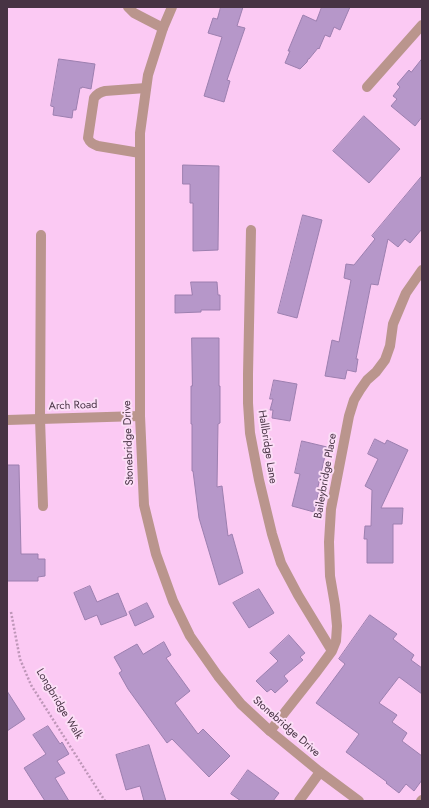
<!DOCTYPE html>
<style>
body{margin:0}
#map{position:relative;width:429px;height:808px;overflow:hidden;background:#fbc9f3;font-family:Jost,sans-serif}
canvas{display:block}
.frame{position:absolute;inset:0;border:8px solid #473344;pointer-events:none}
</style>
<div id="map">
<canvas width="429" height="808"></canvas>
<div class="frame"></div>
</div>
<script>
const ctx = document.querySelector('canvas').getContext('2d');
ctx.lineJoin = 'round';
function paint(path, color) { ctx.fillStyle = color; ctx.fill(path, 'evenodd'); }
function stroke(path, color, width, dash) { ctx.strokeStyle = color; ctx.lineWidth = width; ctx.lineCap = dash ? 'butt' : 'round'; ctx.setLineDash(dash || []); ctx.stroke(path); }
function drawText(font, color, halo, rows, align = 'center') {
  ctx.font = font + ' Jost,sans-serif'; ctx.lineWidth = 4; ctx.setLineDash([]); ctx.textBaseline = 'middle'; ctx.strokeStyle = halo; ctx.fillStyle = color; for (const [text, x, y, turn = 0] of rows) {
    ctx.save(); ctx.translate(x, y); ctx.rotate((+turn || 0) * Math.PI / 180); ctx.textAlign = isNaN(turn) ? turn : align; if (halo) ctx.strokeText(text, 0, 0); ctx.fillText(text, 0, 0); ctx.restore();
  }
}
const building = new Path2D(`
 M221,7H243L237,26L245,28L227,80L230,81L224,102L204,96L222,37L208,33L213,18L217,19Z
 M322,7H350L340,30L334,27L330,37L325,35L319,49L318,48L309,59H308L307,62L300,69L285,63L290,51H288L303,15L316,21Z
 M59,59L95,64L91,89L82,87V88H80L76,110H73L72,118L53,115L54,107L51,106Z
 M422,59V117L415,126L391,106L397,99L393,96L400,87L397,84L409,70L411,72Z
 M364,116L400,149L369,183L333,151Z
 M183,165L219,166L218,250L193,251V203H190V184H183Z
 M422,176V229L410,243L405,239L398,247L388,239L378,285L371,284L356,359H358L356,372L347,370L345,379L325,376L332,340L339,342L351,280L344,278L346,264L354,265L375,239L372,236Z
 M303,215L322,220L297,318L278,313Z
 M191,282H217L218,295H220V310H201V312L175,313V295H192Z
 M192,338H219V386H220V423L218,424L217,487L222,486L228,536L232,534L243,573L219,585L199,518L193,471H192V424H191V386H192Z
 M274,380L297,384L290,421L272,418L273,410H270L273,399H270Z
 M375,439L385,444L387,440L408,450L381,508H403L402,524H393V563H367V539H364L365,526H371L372,490L365,486L378,459L368,454Z
 M302,441L327,447L317,491H319L314,512L292,506L300,474L295,473Z
 M7,465H19L21,554H38V559H45V576L38,577V581H7Z
 M90,586L97,602L118,593L127,615L101,625L97,615L85,620L74,593Z
 M259,589L274,613L249,628L233,603Z
 M147,603L154,617L135,626L129,612Z
 M370,615L397,634L393,639L414,655L411,660L422,668V694L399,677L379,703L397,715L392,722L407,733L402,741L422,756V780L414,791L406,784L399,793L386,783L387,782L346,752L359,734L316,703L345,664L339,659Z
 M289,635L305,653L300,657L303,660L284,676L288,681L275,693L271,689L267,692L256,681L278,661L270,653Z
 M164,642L171,655L166,658L190,691L175,703L198,734L203,729L230,756L209,777L172,739L167,743L128,689L119,673L122,671L114,657L137,644L143,654Z
 M7,691L25,719L7,731Z
 M48,726L60,744L62,742L69,754L57,761L65,773L55,778L69,801H45L24,768L46,754L33,735Z
 M149,745L166,801H144L140,786L126,790L116,755Z
 M248,770L279,793L273,801H241L231,794Z`);
const path = new Path2D(`
 M11,612L20,659L31,685L105,801`);
const service = new Path2D(`
 M140,153L98,146C93,144 90,143 88,138L94,98C97,94 100,92 105,91L146,88
 M41,235L40,419L43,506`);
const minor = new Path2D(`
 M128,7L134,13L163,28
 M367,87L422,25
 M251,230L248,374V403L250,433L259,480L272,534L281,563L298,595L332,651
 M7,420L140,416
 M270,731L315,674L332,651L336,641L337,626L335,605L330,576L329,542L331,509L349,416L354,400L360,390L367,380L376,372L385,360L390,346L393,324L406,293L422,270
 M299,801L320,772
 M421,801L422,800`);
const tertiary = new Path2D(`
 M172,7L163,28L148,75L140,133V416L144,505L156,554L173,601L190,636L218,676L241,704L270,731L320,772L359,801`);
const streetNames = [
 ["Arch Road",73,406,-2],
 ["Stonebridge Drive",129,443,-92],
 ["Hallbridge Lane",267,447,81],
 ["Baileybridge Place",326,476,-80],
 ["Longbridge Walk",59,704,59],
 ["Stonebridge Drive",286,727,41]
];
paint(building, '#b697c9');
stroke(building, '#9c7faf', 1);
stroke(path, '#be96b8', 2.5, [2, 2]);
stroke(service, '#ba958d', 10);
stroke(minor, '#ba958d', 10);
stroke(tertiary, '#ba958d', 10);
drawText('11px', '#473344', '#fcdef7', streetNames);
</script>
